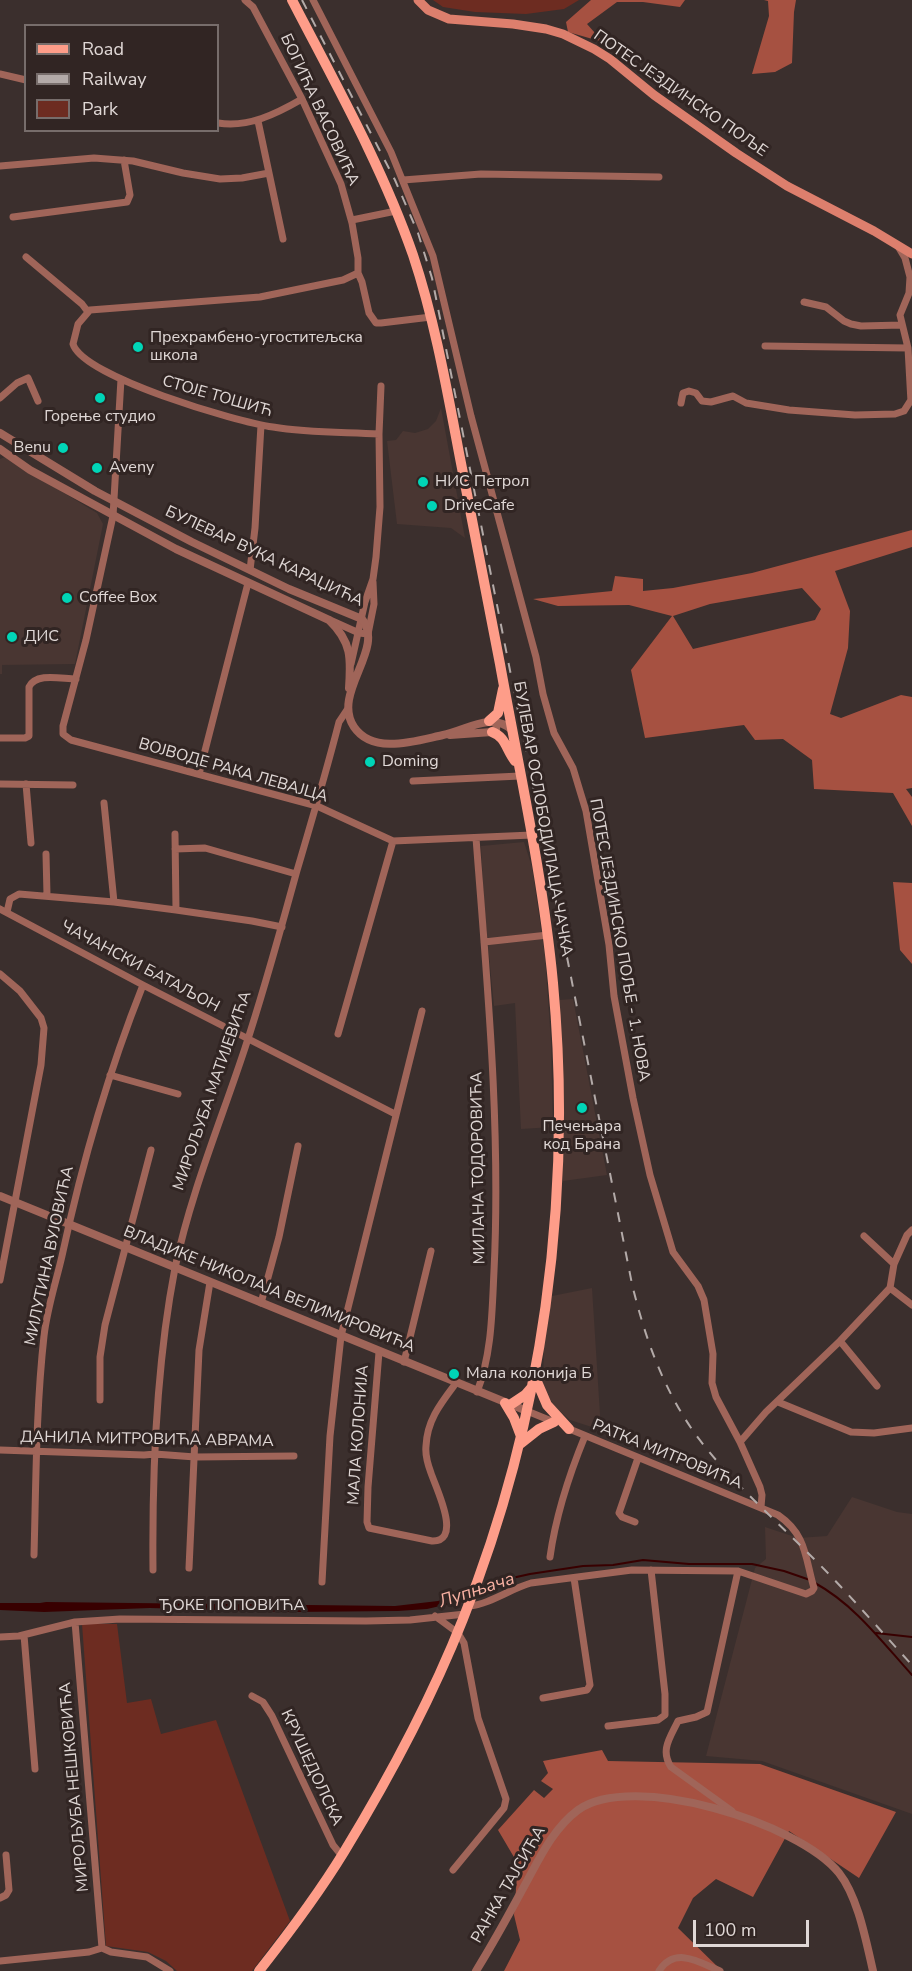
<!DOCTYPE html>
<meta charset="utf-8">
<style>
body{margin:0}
#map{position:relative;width:912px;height:1971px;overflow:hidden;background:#3b2f2d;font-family:"Nunito Sans",sans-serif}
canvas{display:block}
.legend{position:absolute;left:24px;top:24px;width:195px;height:108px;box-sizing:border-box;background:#312523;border:2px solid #776d6b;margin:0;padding:8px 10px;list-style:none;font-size:18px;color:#e0d8d6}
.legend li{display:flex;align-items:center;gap:12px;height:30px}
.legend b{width:30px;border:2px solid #776d6b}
.scale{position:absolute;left:693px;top:1920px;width:116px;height:27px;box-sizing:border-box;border:3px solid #e0d8d6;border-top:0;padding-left:8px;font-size:18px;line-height:21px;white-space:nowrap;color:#e0d8d6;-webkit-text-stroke:4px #312523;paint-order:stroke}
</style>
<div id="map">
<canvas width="912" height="1971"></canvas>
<ul class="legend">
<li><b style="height:8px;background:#fe9d89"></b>Road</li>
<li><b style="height:8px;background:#b3aaa8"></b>Railway</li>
<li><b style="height:16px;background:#6d2c21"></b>Park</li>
</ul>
<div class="scale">100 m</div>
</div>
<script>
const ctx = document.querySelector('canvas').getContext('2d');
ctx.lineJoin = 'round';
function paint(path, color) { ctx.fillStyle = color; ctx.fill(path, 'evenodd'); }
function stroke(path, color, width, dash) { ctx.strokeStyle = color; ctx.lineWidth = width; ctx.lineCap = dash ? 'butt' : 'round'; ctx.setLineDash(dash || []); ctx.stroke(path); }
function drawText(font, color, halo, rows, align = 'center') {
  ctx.font = font + ' "Nunito Sans",sans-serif'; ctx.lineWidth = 6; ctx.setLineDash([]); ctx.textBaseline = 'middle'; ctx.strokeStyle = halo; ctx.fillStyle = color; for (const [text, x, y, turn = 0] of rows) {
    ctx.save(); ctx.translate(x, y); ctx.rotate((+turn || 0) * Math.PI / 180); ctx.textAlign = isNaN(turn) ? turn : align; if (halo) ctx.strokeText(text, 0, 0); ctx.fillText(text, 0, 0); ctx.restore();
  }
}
const built = new Path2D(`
 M441,408L465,538L451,528L397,524L387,441L396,440L403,431L415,433L428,429L436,421Z
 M5,457L97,513L103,524L75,664L2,665V674H0V459Z
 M524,842L532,867L545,956L551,1042L553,1127L521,1129L515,1003L494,1006L484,905L481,846Z
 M573,999L607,1175L563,1181L559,1000Z
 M592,1288L601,1430L570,1420L548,1401L543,1387L544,1339L552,1296Z
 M852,1497L897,1512L912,1514V1814L762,1761L706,1756L755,1568L766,1559L765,1527L798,1538L827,1536Z`);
const green = new Path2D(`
 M433,0H579L564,9L526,14L475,12L443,7Z
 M82,1624H117L127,1703L151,1699L161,1734L216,1720L290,1921L252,1971H177L166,1961L148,1952L106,1946Z`);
const forest = new Path2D(`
 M591,0H685L680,7L643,2H617L587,24L603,42L568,32L566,22Z
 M764,0H796L794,12L792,63L775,72L752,74L769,16L768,1Z
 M912,530V547L835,571L850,611L848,648L830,714L841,718L901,695L912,697V788L906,789L912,797V826L893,793L814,789L812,760L783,739L755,740L744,725L645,738L631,670L672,616L629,605L558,606L533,599L612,591L615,576L643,579V591L673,588L752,573ZM802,588L821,609L815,620L693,649L673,616L710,604Z
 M893,882L912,883V964L900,950Z
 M602,1750L608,1761L760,1764L896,1812L859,1878L789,1831L753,1897L716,1879L693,1898L678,1928L722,1971H504L520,1940L514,1915L518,1864L498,1830L534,1790L544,1798L553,1789L541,1781L548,1773L543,1761Z`);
const water = new Path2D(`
 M466,1590L462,1601L427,1609L398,1611L289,1612L150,1608L44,1612L0,1610V1603H40L46,1602L395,1606L438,1601Z`);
const stream = new Path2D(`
 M815,1583C855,1605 882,1642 912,1675
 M478,1592L512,1578L530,1574L583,1566L613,1565L643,1560L689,1564H752L784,1571L810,1580
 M876,1633L912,1637`);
const minor = new Path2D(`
 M245,0L253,7L302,99L341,184L352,223L358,258V273L362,282L369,313L376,323H381L431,317
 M313,0L391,152L433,256L471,416L536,657L543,694L554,733L573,768L586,811L609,945L614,996L633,1098L650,1175L673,1252L698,1286L704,1300L713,1354L712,1383L716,1397L740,1442L760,1487L762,1495L761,1507
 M0,74L26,80
 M258,121L283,239
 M218,123C248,128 276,114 302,99
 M0,166L94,158L133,161L183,173L220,179L242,178L269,173
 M403,180L481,174L659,177
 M13,217L127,202L130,195L124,160
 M352,220L396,211
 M899,248L905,258L910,277L909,293L900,315L908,348L911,402
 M26,257L82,304L88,312
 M358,273L343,280L260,297L90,310L78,324L73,344C83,377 237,422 273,427C308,433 343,432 379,434
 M804,302L826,307L844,321L851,324L861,326L902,325
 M765,346L908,348
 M121,379L113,516L86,640L63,726V734L71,740L317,806L393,841L338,1034
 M0,398L17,383L28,378L38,401
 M681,403L683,393L689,391L696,393L702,401L711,402L733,396L746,403L789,410L855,415L895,414L904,411L911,400
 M250,570L255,528L261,425
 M330,620L359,633L368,634L374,604L373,582
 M351,664L365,602L373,579L376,557L380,507L379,434L381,386
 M0,738H25L29,736V687C36,672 62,679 76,679
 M199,774L248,583
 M413,781L520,776
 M0,784L73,785
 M26,784L31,843
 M104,803L114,902
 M476,838C487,982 501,1127 494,1271C492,1311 492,1354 477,1392
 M393,841L532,835
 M175,849L205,848L296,874
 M46,854L47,895
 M0,909L143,985L395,1114
 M176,910L252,921L282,927
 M7,912L10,899L19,894L114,902L176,910L175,834
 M484,942L548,935
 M0,974L20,991L41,1018L44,1028L41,1065L0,1280
 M110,1075L178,1094
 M864,1236L894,1264
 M890,1288L912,1305
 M261,1303L279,1237L298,1146
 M840,1341L877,1386
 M379,1352L368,1487L367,1522L369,1528L432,1541C463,1542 436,1488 431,1473C428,1465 425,1455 426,1446C427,1420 441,1403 456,1383
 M404,1362L431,1251
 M100,1400V1357L105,1325L151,1150
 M778,1402L851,1432L874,1433L912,1428
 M527,1411L554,1422
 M740,1442L766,1412L840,1341L890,1288L894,1264L907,1235L912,1230
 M0,1450L144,1455L155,1454L195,1457L294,1456
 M635,1522L622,1517L619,1513L638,1458
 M34,1555C36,1482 36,1408 44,1336C47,1309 56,1282 62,1256C82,1163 108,1073 143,985
 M550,1557C556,1514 569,1475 585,1436
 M189,1568L199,1350L210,1282
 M153,1570C152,1470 156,1366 175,1268C191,1192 221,1121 245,1048C264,991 280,932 296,874C311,823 326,773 339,722L347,710
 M322,1582L330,1436L341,1336L422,1011
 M469,1606C490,1604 510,1589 531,1583L632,1570L738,1571L806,1594L812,1591L814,1588C805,1558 807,1535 778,1515L567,1428
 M435,1616L458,1633L464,1643L478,1718L506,1799L504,1808L453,1870
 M75,1622L102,1948
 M24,1635L35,1769
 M0,1637L19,1636L75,1622L120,1619L366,1621L410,1620L465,1614
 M252,1696L263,1702L272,1716L333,1845L342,1856
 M543,1698L587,1690L590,1685L574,1578
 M608,1726L658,1720L665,1715V1694L651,1570
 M732,1811L671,1767C660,1750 670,1738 678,1721L696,1717L707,1712L738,1571
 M0,1898L6,1895L9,1890L6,1855
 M102,1948L111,1952L147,1957L170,1971
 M0,1961L89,1952L102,1948
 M659,1971C675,1946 699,1962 720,1971`);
const tertiary = new Path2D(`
 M0,433L95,491L192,542L289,589L362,619C386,649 331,693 354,727C373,755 415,741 443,735C465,731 492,711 512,730
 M0,449L30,470L176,549L329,620C352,642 351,659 349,688
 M450,735L492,732L496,729
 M0,1196L527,1411
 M476,1971C492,1945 507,1918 521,1892C537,1864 551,1830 578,1810C633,1771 799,1823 839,1873C858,1897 866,1941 873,1971`);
const secondary = new Path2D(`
 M418,0L428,10L449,19L513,24L546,29L563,34L594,49L610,59L654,95L736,153L787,186L874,231L912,254`);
const primary = new Path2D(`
 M489,721L498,713L503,689
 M492,732C506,737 506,750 515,761
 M535,1377L547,1405L569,1429
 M505,1403L514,1418L522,1439
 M510,1405L525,1395L532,1387
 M520,1444L539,1429L554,1422
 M259,1971C289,1933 319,1893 344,1852C389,1778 431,1700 463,1619C543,1419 573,1198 553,983C543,876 519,770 500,664C487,595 473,527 460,458C447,390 435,321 413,255C382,166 335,83 292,0`);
const rail = new Path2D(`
 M302,0L395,180L418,233L432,278L632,1284C645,1338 663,1389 696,1435C727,1477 769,1514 806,1551C843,1587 877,1627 912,1665`);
const markers = [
 [138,347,6,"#00d5b7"],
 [100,398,6,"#00d5b7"],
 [63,448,6,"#00d5b7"],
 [97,468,6,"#00d5b7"],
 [423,482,6,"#00d5b7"],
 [432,506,6,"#00d5b7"],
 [67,598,6,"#00d5b7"],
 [12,637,6,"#00d5b7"],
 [370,762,6,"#00d5b7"],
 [582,1108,6,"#00d5b7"],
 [454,1374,6,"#00d5b7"]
];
const streetNames = [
 ["ПОТЕС ЈЕЗДИНСКО ПОЉЕ",680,94,35],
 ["БОГИЋА ВАСОВИЋА",319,110,65],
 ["СТОЈЕ ТОШИЋ",217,397,16],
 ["БУЛЕВАР ВУКА КАРАЏИЋА",264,557,25],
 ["ВОЈВОДЕ РАКА ЛЕВАЈЦА",233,771,16],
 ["БУЛЕВАР ОСЛОБОДИЛАЦА ЧАЧКА",542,819,80],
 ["ПОТЕС ЈЕЗДИНСКО ПОЉЕ - 1. НОВА",619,940,80],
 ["ЧАЧАНСКИ БАТАЉОН",140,967,28],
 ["МИРОЉУБА МАТИЈЕВИЋА",213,1091,-71],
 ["МИЛАНА ТОДОРОВИЋА",479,1168,-91],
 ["МИЛУТИНА ВУЈОВИЋА",50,1256,-78],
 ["ВЛАДИКЕ НИКОЛАЈА ВЕЛИМИРОВИЋА",269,1290,22],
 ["МАЛА КОЛОНИЈА",359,1435,-86],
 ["ДАНИЛА МИТРОВИЋА АВРАМА",147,1440,1],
 ["РАТКА МИТРОВИЋА",667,1455,22],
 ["ЂОКЕ ПОПОВИЋА",232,1606],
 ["КРУШЕДОЛСКА",311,1768,65],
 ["МИРОЉУБА НЕШКОВИЋА",75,1787,-95],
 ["РАНКА ТАЈСИЋА",509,1885,-60]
];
const poiNames = [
 ["Прехрамбено-угоститељска",150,338],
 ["школа",150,356],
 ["Горење студио",100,417,"center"],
 ["Benu",51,448,"right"],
 ["Aveny",109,468],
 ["НИС Петрол",435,482],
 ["DriveCafe",444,506],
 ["Coffee Box",79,598],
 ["ДИС",24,637],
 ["Doming",382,762],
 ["Печењара",582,1127,"center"],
 ["код Брана",582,1145,"center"],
 ["Мала колонија Б",466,1374]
];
const waterNames = [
 ["Лупњача",477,1591,-18]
];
paint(built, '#493632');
paint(green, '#6d2c21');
paint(forest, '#a65141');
paint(water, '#380000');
stroke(stream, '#380000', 2);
stroke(minor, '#a06559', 7);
stroke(tertiary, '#a06559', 8);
stroke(secondary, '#dd7f6d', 9);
stroke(primary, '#fe9d89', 10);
stroke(rail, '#b3aaa8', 2, [10, 10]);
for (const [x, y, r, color] of markers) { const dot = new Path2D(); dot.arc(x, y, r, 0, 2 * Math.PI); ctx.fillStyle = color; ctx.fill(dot); stroke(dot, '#312523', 2); }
drawText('16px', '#e0d8d6', '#312523', streetNames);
drawText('16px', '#e0d8d6', '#312523', poiNames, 'left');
drawText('italic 18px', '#fab2a3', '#312523', waterNames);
</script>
